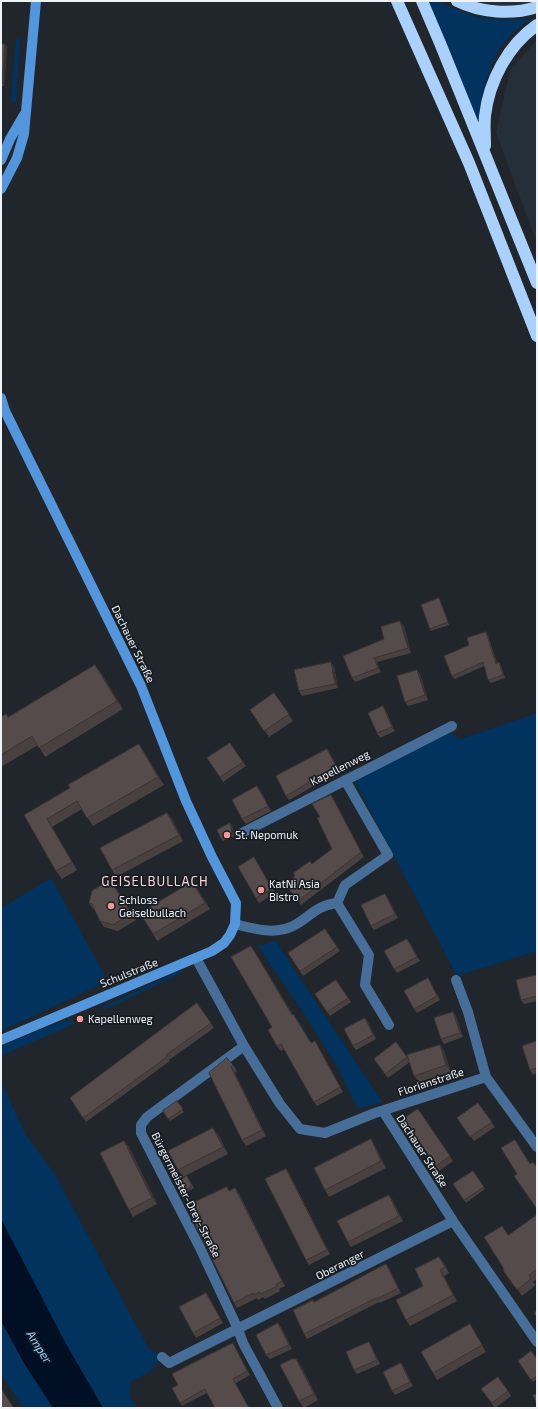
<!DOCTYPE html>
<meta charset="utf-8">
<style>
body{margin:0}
#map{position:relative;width:538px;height:1409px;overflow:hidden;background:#20262c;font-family:"Exo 2",sans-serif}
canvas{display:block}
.frame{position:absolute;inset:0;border:2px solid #eff3f7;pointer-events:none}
</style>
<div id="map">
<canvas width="538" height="1409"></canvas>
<div class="frame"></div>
</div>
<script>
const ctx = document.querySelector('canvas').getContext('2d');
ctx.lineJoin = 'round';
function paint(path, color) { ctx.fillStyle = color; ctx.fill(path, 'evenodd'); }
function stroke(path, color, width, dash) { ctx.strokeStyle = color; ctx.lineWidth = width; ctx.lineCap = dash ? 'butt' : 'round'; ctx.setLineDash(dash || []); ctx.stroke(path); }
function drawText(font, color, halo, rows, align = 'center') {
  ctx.font = font + ' "Exo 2",sans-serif'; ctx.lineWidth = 3.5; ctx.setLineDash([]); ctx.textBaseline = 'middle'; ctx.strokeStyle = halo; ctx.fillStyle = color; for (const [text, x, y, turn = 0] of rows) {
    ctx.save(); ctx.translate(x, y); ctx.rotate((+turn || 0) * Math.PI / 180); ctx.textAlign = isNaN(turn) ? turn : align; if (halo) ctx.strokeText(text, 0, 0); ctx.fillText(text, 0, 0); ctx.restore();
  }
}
const built = new Path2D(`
 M481,1H537V10L489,5Z
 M537,40V243L496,133L510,70Z`);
const green = new Path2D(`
 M428,1C446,1 460,13 478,17C494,21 514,19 531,19C489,45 486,80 478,124Z
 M16,38L20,40L16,102H14L11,100Z
 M537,713V951L457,976L354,780L447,732L461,739Z
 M51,878L108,981L1,1031V908Z
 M276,941L382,1102L358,1109L335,1062L301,1009L258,946Z
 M179,971L181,973L105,1010L103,1007Z
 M72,1019L74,1024L1,1056V1046L49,1026Z
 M1,1081L26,1135L54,1173L149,1349L162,1357L149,1372L131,1381L130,1397L138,1408H103L66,1344L1,1219Z
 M1,1321L24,1363L53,1408H23L1,1374Z`);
const water = new Path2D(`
 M1,1219L66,1344L103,1408H53L24,1363L1,1321Z`);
const street = new Path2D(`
 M240,834L452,726
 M337,903L369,955L365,985L389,1025
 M235,924C254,929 275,935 293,926C311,917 314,906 337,903L345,885L388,855L345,780
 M196,958L244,1046L280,1104L300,1129L325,1133L375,1113L486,1077
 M456,980L468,1012L486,1077L537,1147
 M244,1046L147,1117L141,1125V1133L200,1248L238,1329L243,1343L278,1408
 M383,1111L453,1221L537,1342
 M162,1357L169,1363L453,1221`);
const secondary = new Path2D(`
 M1,160L10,139L24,115
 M1,189L17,158L24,134L36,1
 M1,398L5,411L141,686L186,801L212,857L236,903L235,924L230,935L224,943L212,951L1,1040`);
const highway = new Path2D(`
 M397,1L469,163L537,336
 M422,1L440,43L537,283
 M457,1C481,13 512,15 537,7
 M485,146C485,136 484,126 485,116C489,81 508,45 537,25`);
const wall = new Path2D(`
 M1,44H5L7,47L4,86H2L1,107Z
 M440,600L449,625L431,631L430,629Z
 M404,626L411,653L377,662L381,672L355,682L352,678Z
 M488,635L497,663L499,662L501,666L505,678L491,683L488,680L484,666L455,679L452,676L469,645Z
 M331,662L334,667L338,688L302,696L299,691Z
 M95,665L101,673L123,709L45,757L38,745L1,767V717H8Z
 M417,670L420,674L428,700L408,706L405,702Z
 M274,693L293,721L269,737L250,710Z
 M383,706L386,711L395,731L380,738L377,733Z
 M230,743L246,766L223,782L207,758Z
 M327,749L340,771L289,800L286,796Z
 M144,752L164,785L93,826L82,809L52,827L77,870L62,879L56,871L24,815Z
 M260,790L271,811L246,824L242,819Z
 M334,800L364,857L301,905L285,884L332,849L320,817Z
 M167,813L172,819L183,841L116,877L112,870Z
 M232,825L234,836L223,841L221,839Z
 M254,857L275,893L259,903L256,898Z
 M115,887L136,920L118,931L104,927L100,921L95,910H94L89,903Z
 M197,888L210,909L157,941L153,934Z
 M388,898L398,918L374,930L371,926Z
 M325,929L340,951L303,976L288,953Z
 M410,943L420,961L397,973L394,969Z
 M254,950L293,1015V1014L297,1019L311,1043L318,1046L343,1092L317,1106L284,1049L281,1051L277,1046Z
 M537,975V1001L524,1004L521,1000Z
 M428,978L431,983L440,1000L417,1013L414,1009Z
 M336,980L351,1002L330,1016L315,994Z
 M197,1003L214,1028L169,1060L170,1061L86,1122L70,1098Z
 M453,1012L456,1016L463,1037L444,1044L441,1039Z
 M365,1018L368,1022L376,1039L356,1050L353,1046Z
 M537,1041V1073L533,1075L530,1070Z
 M396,1042L409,1060L440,1045L444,1051L451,1072L419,1082L414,1076L410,1062L388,1078L374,1059Z
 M233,1065L237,1071L235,1073L266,1136L246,1146L242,1140L209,1073Z
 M177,1101L184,1112L170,1121L163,1111Z
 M478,1103L495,1127L474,1141L457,1118Z
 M418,1109L453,1161L439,1171L403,1119Z
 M218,1134L228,1154L183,1177L178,1170Z
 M371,1139L375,1146L386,1168L329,1197L325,1190Z
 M124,1141L129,1147L157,1204L133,1217L129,1210Z
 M286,1169L289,1173L330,1254L309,1265L306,1260Z
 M473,1171L485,1189L466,1203L453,1184Z
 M187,1176L194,1188L182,1195L175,1183Z
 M235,1188L239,1193L285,1286L279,1289L280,1291L265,1299L263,1297L258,1300L257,1298L237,1308L234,1303L230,1190Z
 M392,1199L403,1221L351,1247L348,1242Z
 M537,1215V1279L533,1282L536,1285L522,1296L503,1270L504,1269L509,1235Z
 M444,1263L449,1273L444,1276L457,1301L410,1326L406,1320L423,1286Z
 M386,1264L389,1268L401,1293L380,1303L379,1302L307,1339L304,1334L314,1302Z
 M209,1297L223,1323L196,1338L193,1333Z
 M278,1323L281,1327L292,1349L270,1359L266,1355Z
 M470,1324L486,1352L437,1380L433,1373Z
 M369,1342L372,1347L380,1364L357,1374L354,1370Z
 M235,1347L250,1375L236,1383L207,1393L182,1406L180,1403Z
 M296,1359L301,1366L318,1400L304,1408L299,1401Z
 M537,1359V1379L533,1382L518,1361Z
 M404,1367L413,1386L395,1395L392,1391Z
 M481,1389L508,1391L511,1396L495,1408Z`);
const shadedWall = new Path2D(`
 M5,44L7,47L4,86L2,83Z
 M1,84L2,86L1,107Z
 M400,621L404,626L411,653L408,648Z
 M486,632L488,635L498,667L496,664Z
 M374,658L377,662L381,672L378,668Z
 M331,662L334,667L338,688L335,684Z
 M499,662L501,666L505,678L503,675Z
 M95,665L101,673L123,709L117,701Z
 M417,670L420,674L428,700L425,695Z
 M383,706L386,711L395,731L392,727Z
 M139,744L144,752L164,785L158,777Z
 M327,749L330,754L340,771L336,766Z
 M257,786L260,790L271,811L268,806Z
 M331,795L334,800L364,857L361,852Z
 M167,813L172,819L183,841L179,835Z
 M47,819L52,827L77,870L72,862Z
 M230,823L232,825L234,836L232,833Z
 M254,857L257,862L275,893L272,889Z
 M110,880L115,887L136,920L131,913Z
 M192,882L197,888L210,909L205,903Z
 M385,894L388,898L398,918L395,914Z
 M407,939L410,943L420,961L417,957Z
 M251,946L254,950L295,1020L292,1015Z
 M428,978L431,983L440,1000L437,996Z
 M453,1012L456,1016L463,1037L460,1033Z
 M365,1018L368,1022L376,1039L373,1035Z
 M315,1041L318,1046L343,1092L340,1087Z
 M440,1045L444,1051L451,1072L446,1065Z
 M231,1067L235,1073L266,1136L262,1130Z
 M213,1128L218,1134L228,1154L223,1147Z
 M371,1139L375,1146L386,1168L381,1161Z
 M124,1141L129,1147L157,1204L152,1198Z
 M286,1169L289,1173L330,1254L327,1250Z
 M235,1188L239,1193L285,1286L282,1281Z
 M389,1195L392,1199L403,1221L399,1216Z
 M439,1257L444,1263L449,1273L445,1267Z
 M386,1264L389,1268L401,1293L398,1288Z
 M440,1270L444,1276L457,1301L453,1295Z
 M206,1293L209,1297L223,1323L220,1318Z
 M278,1323L281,1327L292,1349L289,1345Z
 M369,1342L372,1347L380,1364L377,1360Z
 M233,1343L235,1347L250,1375L247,1371Z
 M296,1359L301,1366L318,1400L314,1394Z
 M401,1363L404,1367L413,1386L410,1382Z`);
const building = new Path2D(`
 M1,44H5L2,83H1Z
 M439,598L448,622L430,629L421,605Z
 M400,621L408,648L374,658L378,668L352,678L343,656L384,639L381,627Z
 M486,632L496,664L499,662L503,675L488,680L483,662L452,676L444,656L469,645L467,638Z
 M331,662L335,684L299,691L294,670Z
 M95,665L117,701L39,748L32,736L1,755V717L6,714L8,717Z
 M417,670L425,695L405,702L397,676Z
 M274,693L289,714L264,731L250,710Z
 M383,706L392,727L377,733L368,713Z
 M230,743L243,762L220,777L207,758Z
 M139,744L158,777L87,818L77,801L47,819L72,862L56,871L24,815L70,788L68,785Z
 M327,749L336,766L286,796L276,776Z
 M257,786L268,806L242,819L232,800Z
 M331,795L361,852L298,901L285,884L295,876L293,873L310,861L312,864L332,849L317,818L320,817L312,804Z
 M167,813L179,835L112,870L100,848Z
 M230,823L232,833L221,839L217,830Z
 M254,857L272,889L256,898L238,867Z
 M110,880L131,913L113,925L100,921L92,904L89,903L92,891Z
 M192,882L205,903L153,934L140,913Z
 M385,894L395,914L371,926L361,905Z
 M325,929L337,947L300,971L288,953Z
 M407,939L417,957L394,969L384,951Z
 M251,946L292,1015L293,1014L311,1043L315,1041L340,1087L314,1102L281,1044L277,1046L268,1030L272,1027L231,957Z
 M537,975V996L521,1000L516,980Z
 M428,978L437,996L414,1009L404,991Z
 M336,980L348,998L327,1012L315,994Z
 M197,1003L211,1023L166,1055L167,1057L83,1118L70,1098Z
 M453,1012L460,1033L441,1039L434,1018Z
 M365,1018L373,1035L353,1046L344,1029Z
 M537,1041V1068L530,1070L522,1046Z
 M396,1042L407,1057L385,1074L374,1059Z
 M440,1045L446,1065L414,1076L407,1055Z
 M227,1058L233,1065L231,1067L262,1130L242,1140L209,1073Z
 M177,1101L183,1109L168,1119L163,1111Z
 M478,1103L492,1122L470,1137L457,1118Z
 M418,1109L450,1156L436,1166L403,1119Z
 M213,1128L223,1147L178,1170L168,1151Z
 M371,1139L381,1161L325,1190L314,1168Z
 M515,1140L530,1164L533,1162L537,1167V1209L514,1176L517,1174L501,1148Z
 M124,1141L152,1198L129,1210L100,1153Z
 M286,1169L327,1250L306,1260L265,1179Z
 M473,1171L484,1187L464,1200L453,1184Z
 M187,1176L192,1186L181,1193L175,1183Z
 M227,1187L229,1191L235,1188L282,1281L276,1284L277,1286L261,1294L260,1292L254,1295L253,1293L234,1303L186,1206Z
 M389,1195L399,1216L348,1242L337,1221Z
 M537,1215V1269L529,1275L531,1279L517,1290L503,1270L504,1269L484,1237L502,1226L508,1235Z
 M439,1257L445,1267L440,1270L453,1295L406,1320L396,1300L423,1286L415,1269Z
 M386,1264L398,1288L377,1299L376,1298L304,1334L293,1310L313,1300L314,1302Z
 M206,1293L220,1318L193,1333L179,1307Z
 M537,1311V1318L534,1313Z
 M278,1323L289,1345L266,1355L256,1335Z
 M470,1324L482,1345L433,1373L421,1352Z
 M369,1342L377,1360L354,1370L346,1352Z
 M233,1343L247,1371L233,1379L249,1408H215L205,1389L180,1403L172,1388L178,1385L172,1374Z
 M531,1351L537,1359V1376L531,1380L518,1361Z
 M292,1359H296L314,1394L299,1401L280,1365Z
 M401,1363L410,1382L392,1391L383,1372Z
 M498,1377L508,1391L492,1403L481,1389Z
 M1,1389L14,1408H1Z
 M537,1394V1405L533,1395Z`);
const markers = [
 [227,835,4,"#f59b97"],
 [261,890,4,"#f59b97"],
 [111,906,4,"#f59b97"],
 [80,1019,4,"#f59b97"]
];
const streetNames = [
 ["Dachauer Straße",133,644,64],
 ["Kapellenweg",340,768,-27],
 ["Schulstraße",129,973,-22],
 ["Florianstraße",431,1082,-18],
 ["Dachauer Straße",422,1151,57],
 ["Bürgermeister-Drey-Straße",186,1195,63],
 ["Oberanger",340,1265,-27]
];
const poiNames = [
 ["St. Nepomuk",235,835],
 ["KatNi Asia",269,884],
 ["Bistro",269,897],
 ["Schloss",119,900],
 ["Geiselbullach",119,913],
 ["Kapellenweg",88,1019]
];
const waterNames = [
 ["Amper",39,1347,58]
];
const quarterNames = [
 ["GEISELBULLACH",155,882]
];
paint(built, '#252f3a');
paint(green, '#01335e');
paint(water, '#000f23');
stroke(street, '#466e99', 10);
stroke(secondary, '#5496db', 10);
stroke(highway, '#aad1fb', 12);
paint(wall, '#494040');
paint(shadedWall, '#3c3434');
paint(building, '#554b4a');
stroke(building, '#3c3434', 1);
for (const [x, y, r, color] of markers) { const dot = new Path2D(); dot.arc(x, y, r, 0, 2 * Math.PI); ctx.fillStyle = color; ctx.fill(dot); stroke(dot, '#171d23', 1.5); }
drawText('11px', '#eff3f7', '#171d23', streetNames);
drawText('11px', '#eff3f7', '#171d23', poiNames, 'left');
drawText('italic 12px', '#98c9fe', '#171d23', waterNames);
ctx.letterSpacing = '1px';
drawText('13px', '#fbd7d5', '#171d23', quarterNames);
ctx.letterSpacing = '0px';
</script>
